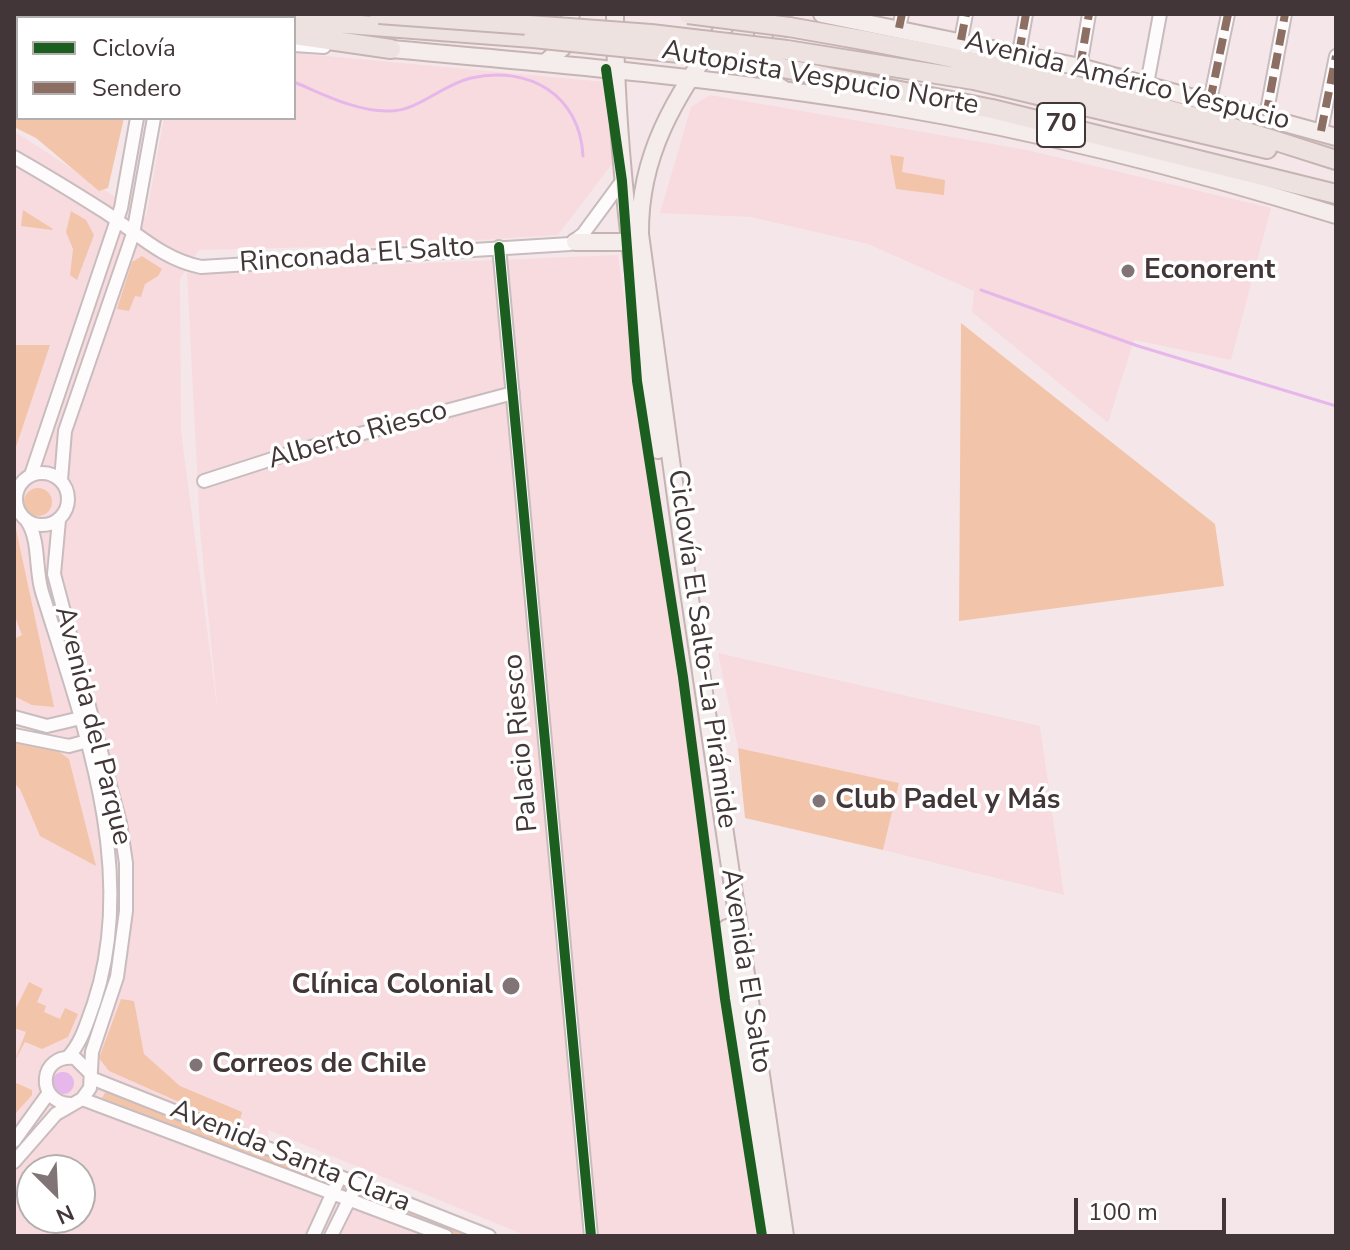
<!DOCTYPE html>
<meta charset="utf-8">
<style>
body{margin:0}
#map{position:relative;width:1350px;height:1250px;overflow:hidden;background:#f5e7e9;font-family:"Nunito Sans",sans-serif}
canvas{display:block}
.frame{position:absolute;inset:0;border:16px solid #433638;pointer-events:none}
.legend{position:absolute;left:16px;top:16px;width:280px;height:104px;box-sizing:border-box;background:#fff;border:2px solid #b4afaf;margin:0;padding:10px 14px;list-style:none;font-size:24px;color:#433638}
.legend li{display:flex;align-items:center;gap:16px;height:40px}
.legend b{width:40px;border:2px solid #b4afaf}
.north{position:absolute;left:16px;top:1154px;width:80px;height:80px;box-sizing:border-box;background:#fff;border:2px solid #b4afaf;border-radius:50%;rotate:156deg;font-size:22px;font-weight:700;line-height:32px;text-align:center;color:#433638}
.north::after{content:'';display:block;margin:auto;width:28px;height:36px;background:#817476;clip-path:polygon(50% 0,100% 100%,50% 72%,0 100%)}
.scale{position:absolute;left:1074px;top:1198px;width:152px;height:36px;box-sizing:border-box;border:4px solid #433638;border-top:0;padding-left:10px;font-size:24px;line-height:28px;white-space:nowrap;color:#433638;-webkit-text-stroke:6px #fff;paint-order:stroke}
</style>
<div id="map">
<canvas width="1350" height="1250"></canvas>
<div class="frame"></div>
<ul class="legend">
<li><b style="height:10px;background:#1b5e20"></b>Ciclovía</li>
<li><b style="height:10px;background:#8d6e63"></b>Sendero</li>
</ul>
<div class="north">N</div>
<div class="scale">100 m</div>
</div>
<script>
const ctx = document.querySelector('canvas').getContext('2d');
ctx.lineJoin = 'round';
function paint(path, color) { ctx.fillStyle = color; ctx.fill(path, 'evenodd'); }
function stroke(path, color, width, dash) { ctx.strokeStyle = color; ctx.lineWidth = width; ctx.lineCap = dash ? 'butt' : 'round'; ctx.setLineDash(dash || []); ctx.stroke(path); }
function drawText(font, color, halo, rows, align = 'center') {
  ctx.font = font + ' "Nunito Sans",sans-serif'; ctx.lineWidth = 7; ctx.setLineDash([]); ctx.textBaseline = 'middle'; ctx.strokeStyle = halo; ctx.fillStyle = color; for (const [text, x, y, turn = 0] of rows) {
    ctx.save(); ctx.translate(x, y); ctx.rotate((+turn || 0) * Math.PI / 180); ctx.textAlign = isNaN(turn) ? turn : align; if (halo) ctx.strokeText(text, 0, 0); ctx.fillText(text, 0, 0); ctx.restore();
  }
}
const built = new Path2D(`
 M294,53L606,82L612,164L558,235L400,245L199,250L180,279L181,431L218,713L200,530L187,273L618,255L756,1236H527L268,1130L273,1176L430,1236H14V131L146,217L164,118H294ZM32,1170H80V1218H32Z
 M710,95L1027,150L1271,208L1231,360L1134,340L1108,423L972,312L974,291L868,244L750,217L660,213L691,107Z
 M718,653L1040,726L1064,895L883,850L899,783L738,748Z`);
const green = new Path2D(`
 M14,29H18V118H124L108,188L99,191L36,138L14,127Z
 M890,155L904,157L902,172L945,180L944,195L896,189Z
 M23,210L53,229L52,230L21,226Z
 M71,211L86,220L94,235L77,280L70,275L73,249L66,232Z
 M142,256L162,269L158,276L145,284L141,297L135,296L129,311L117,309L132,262Z
 M961,323L1215,524L1224,586L959,621Z
 M14,345H50L14,453Z
 M24 502a14 14 0 1 1 28 0a14 14 0 1 1-28 0Z
 M14,527L16,529L54,707L32,705L14,696V639L22,635L14,614Z
 M14,739L54,748L69,759L96,866L40,836L20,789L14,783Z
 M738,748L899,783L883,850L745,818Z
 M29,982L43,989L37,1002L46,1006L44,1012L60,1019L65,1008L78,1014L68,1037L42,1049L25,1042L14,1062L26,1032L14,1028V1012Z
 M121,999L134,1001L144,1054L180,1086L242,1112L238,1128L109,1071L99,1058Z
 M14,1082L32,1090V1095L14,1115Z
 M106,1091L331,1178L366,1195L476,1236H460L102,1098Z`);
const water = new Path2D(`
 M52 1083a11 11 0 1 1 22 0a11 11 0 1 1-22 0Z`);
const stream = new Path2D(`
 M294,82C323,94 355,111 387,111C418,112 441,85 471,78C529,65 580,95 583,156
 M981,290L1138,346L1336,406`);
const minor = new Path2D(`
 M44,14L79,18
 M899,28L902,14
 M961,40L966,14
 M294,45L324,47
 M1019,53L1026,14
 M1080,67L1089,14
 M1147,84L1160,14
 M1210,101L1228,14
 M1266,116L1285,14
 M1321,131L1336,56
 M14,157C44,174 75,193 105,212C137,233 162,259 201,267L570,244L583,234L625,177
 M499,247L591,1236
 M16 499a26 26 0 1 1 52 0a26 26 0 1 1-52 0Z
 M31,475L121,208L137,118
 M61,480L65,431L133,234L154,118
 M204,481L300,450L513,393
 M27,521C40,540 35,570 42,592C82,721 139,868 94,1003C87,1022 82,1042 68,1057
 M14,717L47,726L85,717
 M14,735L69,746L91,740
 M91,1078L489,1236
 M82,1099L446,1236
 M70,1104C35,1102 39,1053 75,1058L90,1073
 M14,1141L48,1094
 M14,1162L56,1114L82,1099L90,1088L92,1052L117,977L126,911V863L120,823L54,574L59,520
 M313,1236L340,1177
 M331,1236L353,1192`);
const major = new Path2D(`
 M615,14C615,160 638,305 658,450
 M733,14C685,86 639,143 640,234L688,585L785,1236
 M822,14L1080,67L1336,137
 M391,49C560,64 729,79 896,107C1043,132 1194,171 1336,215
 M545,63L563,47L571,14
 M783,89C752,72 752,32 783,14
 M575,242H629
 M727,928L746,1083L770,1236`);
const highway = new Path2D(`
 M156,14L174,18
 M201,14L264,18
 M294,20L533,38
 M789,27C974,58 1157,101 1336,160
 M294,35L391,49
 M787,50L974,80L1267,149
 M783,68L992,109L1336,194`);
const highwayBridge = new Path2D(`
 M379,14L651,34L787,50
 M688,14L789,27
 M533,38L699,55L783,68`);
const quiet = new Path2D(`
 M839,16V14
 M899,28L902,14
 M961,40L966,14
 M1019,53L1026,14
 M1080,67L1089,14
 M1210,101L1228,14
 M1266,116L1285,14
 M1321,131L1336,56`);
const cycleway = new Path2D(`
 M606,69L622,181L637,381L683,677L725,999L762,1236
 M499,247L591,1236`);
const markers = [
 [1128,271,8,"#817476"],
 [819,801,8,"#817476"],
 [511,986,10,"#817476"],
 [196,1065,8,"#817476"]
];
const shields = [
 [1061,125,48]
];
const shieldNames = [
 ["70",1061,125]
];
const streetNames = [
 ["Autopista Vespucio Norte",820,79,10],
 ["Avenida Américo Vespucio",1127,82,14],
 ["Rinconada El Salto",357,256,-4],
 ["Alberto Riesco",358,436,-16],
 ["Ciclovía El Salto-La Pirámide",701,649,82],
 ["Avenida del Parque",92,726,76],
 ["Palacio Riesco",522,743,-95],
 ["Avenida El Salto",745,971,81],
 ["Avenida Santa Clara",290,1157,22]
];
const poiNames = [
 ["Econorent",1144,271],
 ["Club Padel y Más",835,801],
 ["Clínica Colonial",493,986,"right"],
 ["Correos de Chile",212,1065]
];
paint(built, '#f8dbdf');
paint(green, '#f2c5aa');
paint(water, '#e6b7ea');
stroke(stream, '#e6b7ea', 3);
stroke(minor, '#c8bcbe', 16);
stroke(major, '#c6b4b3', 20);
stroke(highway, '#c6b4b3', 22);
stroke(minor, '#fefbfc', 12);
stroke(major, '#f4edec', 16);
stroke(highway, '#eee2e0', 18);
stroke(highwayBridge, '#c6b4b3', 22, []);
stroke(highwayBridge, '#eee2e0', 18);
stroke(quiet, '#8d6e63', 8, [16, 8]);
stroke(cycleway, '#1b5e20', 10);
for (const [x, y, r, color] of markers) { const dot = new Path2D(); dot.arc(x, y, r, 0, 2 * Math.PI); ctx.fillStyle = color; ctx.fill(dot); stroke(dot, '#fff', 3); }
for (const [x, y, w] of shields) { const box = new Path2D(); box.roundRect(x - w / 2, y - 22, w, 44, 6); ctx.fillStyle = '#fff'; ctx.fill(box); stroke(box, '#433638', 2); }
drawText('bold 26px', '#433638', null, shieldNames);
drawText('28px', '#433638', '#fff', streetNames);
drawText('bold 28px', '#433638', '#fff', poiNames, 'left');
</script>
